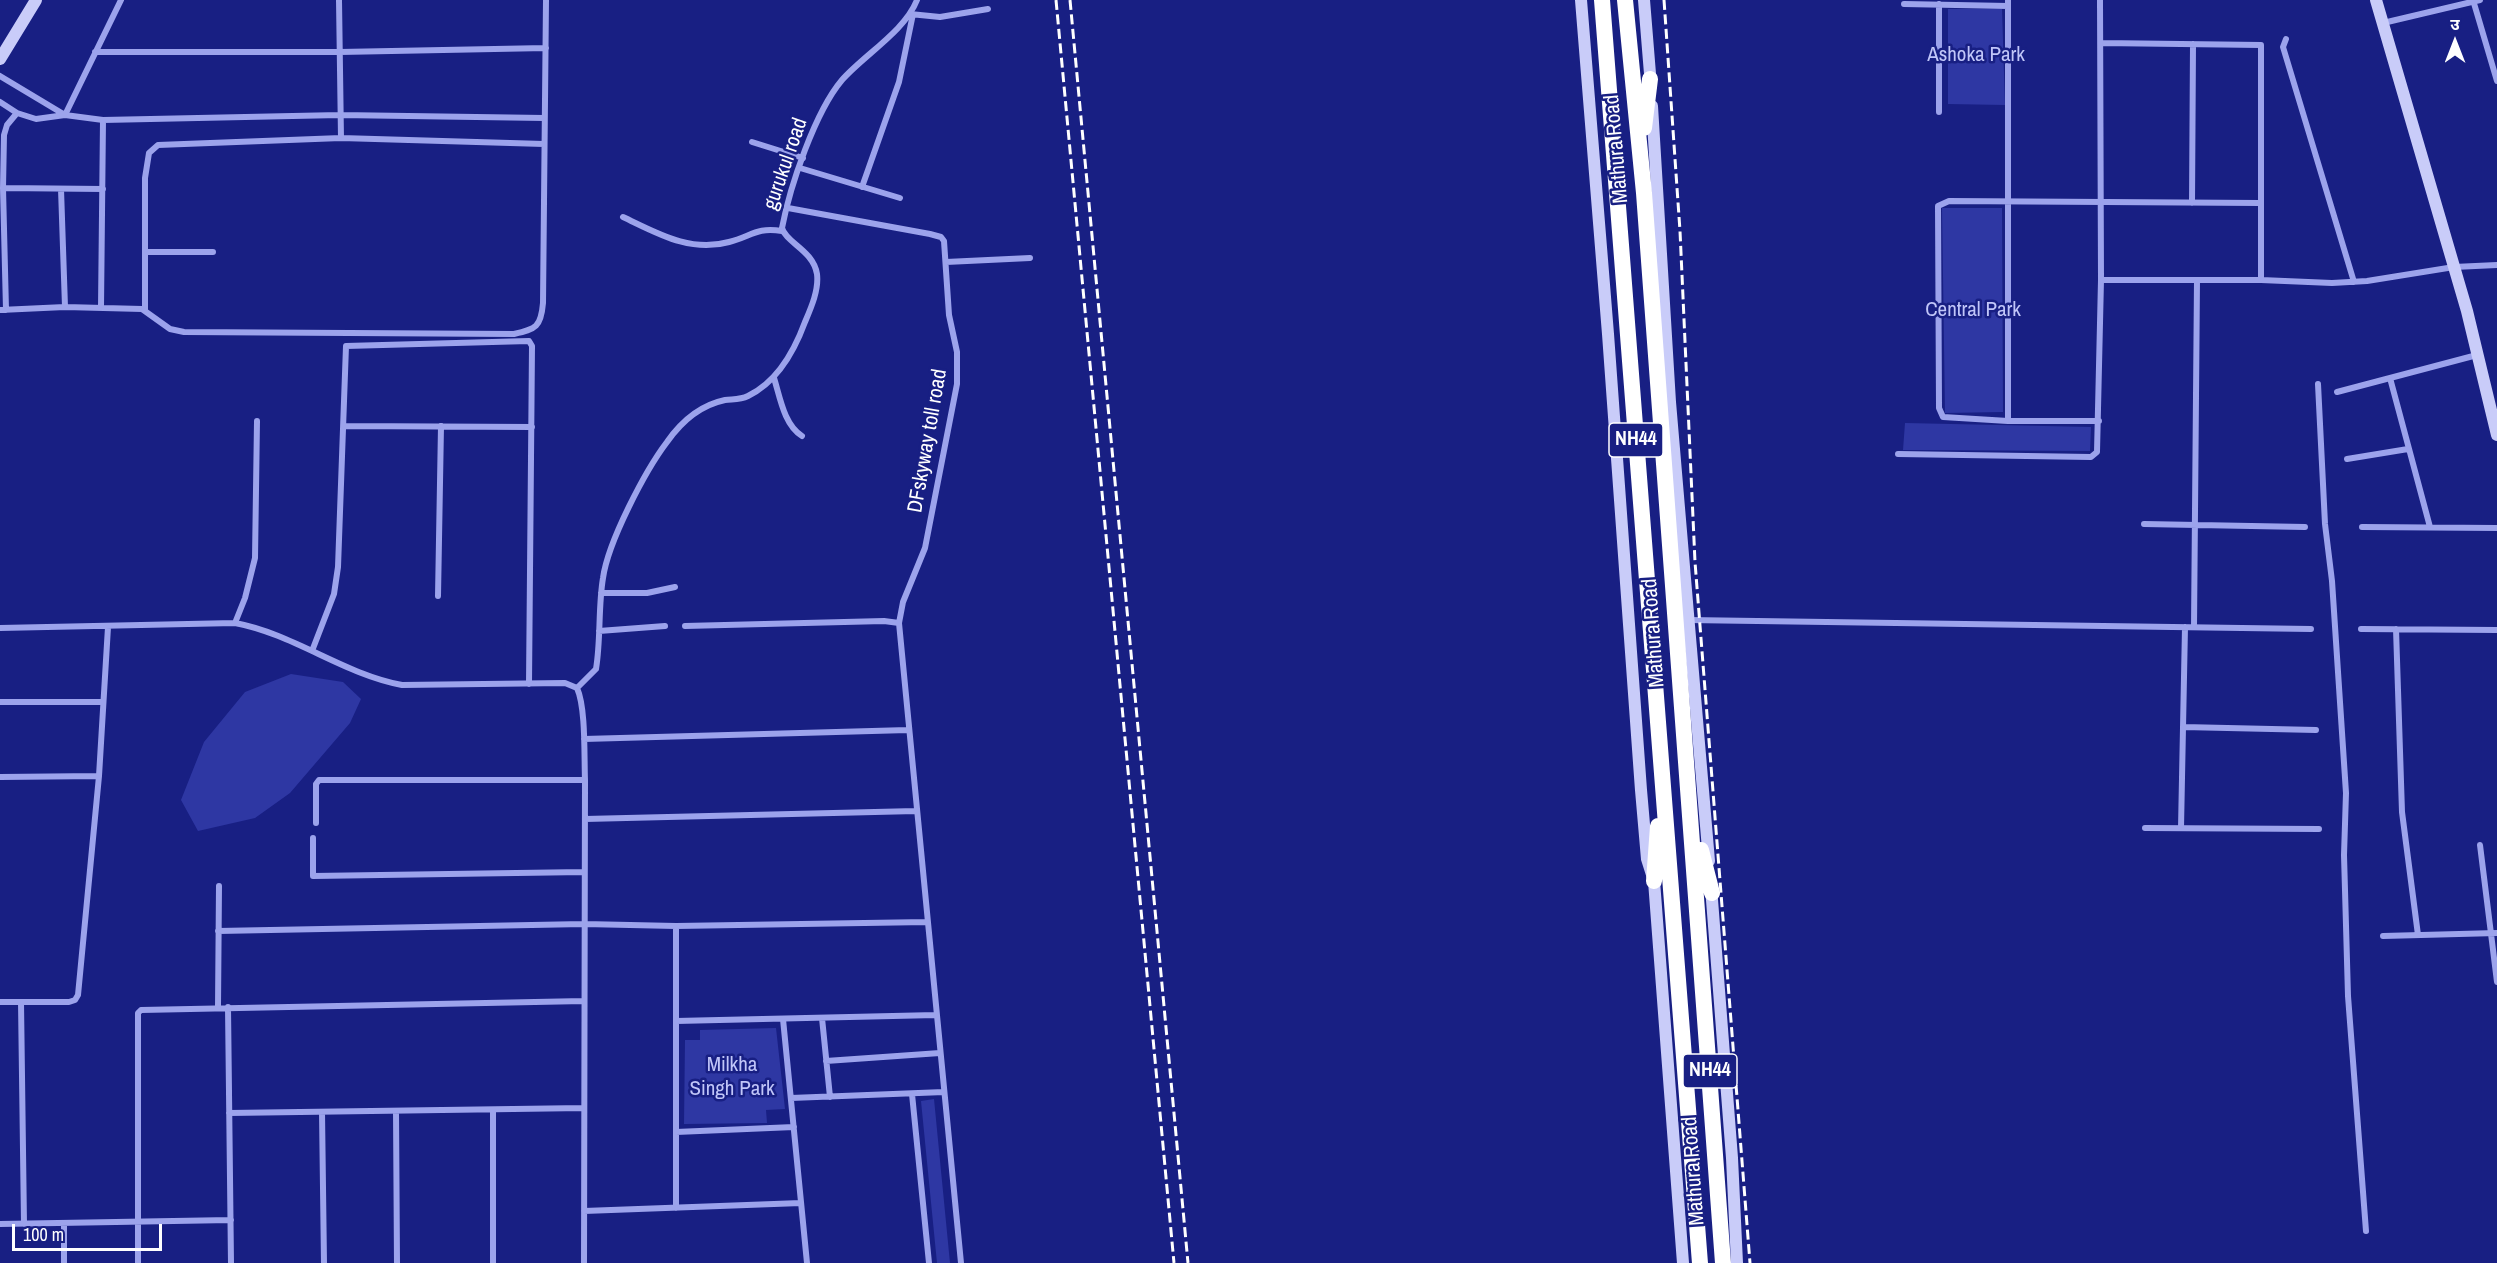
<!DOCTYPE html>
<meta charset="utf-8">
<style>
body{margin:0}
#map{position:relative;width:2497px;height:1263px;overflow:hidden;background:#181f83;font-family:"Archivo Narrow","Noto Sans Devanagari",sans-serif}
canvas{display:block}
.north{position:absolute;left:2425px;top:12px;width:60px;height:60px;-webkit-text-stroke:4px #181f83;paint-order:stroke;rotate:0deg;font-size:16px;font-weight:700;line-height:24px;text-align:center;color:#fff}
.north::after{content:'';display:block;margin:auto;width:21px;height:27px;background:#fff;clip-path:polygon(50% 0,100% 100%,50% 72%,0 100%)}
.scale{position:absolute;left:12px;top:1224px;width:150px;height:27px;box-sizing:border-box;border:3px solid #fff;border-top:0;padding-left:8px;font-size:18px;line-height:21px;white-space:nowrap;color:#fff;-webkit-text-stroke:4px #181f83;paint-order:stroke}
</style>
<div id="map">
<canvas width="2497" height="1263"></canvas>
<div class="north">उ</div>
<div class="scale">100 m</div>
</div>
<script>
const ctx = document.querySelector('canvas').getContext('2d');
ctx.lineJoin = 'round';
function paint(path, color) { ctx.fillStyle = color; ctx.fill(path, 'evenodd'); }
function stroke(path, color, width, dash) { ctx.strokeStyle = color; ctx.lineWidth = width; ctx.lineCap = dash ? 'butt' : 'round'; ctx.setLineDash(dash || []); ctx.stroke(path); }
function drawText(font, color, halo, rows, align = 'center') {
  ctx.font = font + ' "Archivo Narrow",sans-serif'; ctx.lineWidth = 5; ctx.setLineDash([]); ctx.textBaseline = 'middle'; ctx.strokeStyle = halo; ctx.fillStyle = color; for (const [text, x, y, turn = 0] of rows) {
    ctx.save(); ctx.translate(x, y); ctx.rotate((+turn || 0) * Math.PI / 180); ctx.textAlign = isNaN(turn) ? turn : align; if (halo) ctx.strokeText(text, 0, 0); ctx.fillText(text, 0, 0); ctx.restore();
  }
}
const green = new Path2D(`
 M1948,9H2002L2005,105L1948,104Z
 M1942,208H2002L2003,412L1945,413Z
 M1905,423L2091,427L2090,451L1903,450Z
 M291,674L343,682L361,699L350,723L290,793L255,818L198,831L181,800L204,742L245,692Z
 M776,1028L785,1109L766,1110L767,1123L684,1124L685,1040H700V1030Z
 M934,1099L950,1263H937L921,1101Z`);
const street = new Path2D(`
 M339,0L341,138
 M2473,0L2497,81
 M1904,4L2008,6
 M910,14L940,17L988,9
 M2383,23L2480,0
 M2286,39L2283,47L2354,282
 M2101,43L2261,45V280
 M95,52H340L546,48
 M0,76L65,115
 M0,102L17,113L36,119L65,115L103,120L340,115L544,118
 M1939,112V4
 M65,115L121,0
 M752,142L803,158
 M800,168L900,198
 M862,187L899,82L913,14
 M3,188L103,189
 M61,189L65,307
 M2192,203L2193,44
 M788,208L930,234L941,237L944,241L949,315L957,352V384L925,548L903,602L899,623L961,1263
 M623,217C657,233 690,253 729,242C752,236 756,227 782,231
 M145,252H213
 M946,262L1030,258
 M2101,280H2261L2332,283L2367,281L2454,267L2497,265
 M101,307L103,120
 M0,310L65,307L142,309L170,329L184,332L514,334C536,329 541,327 543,303L546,0
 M6,310L3,188L4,135L7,125L17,113
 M145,310V178L149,153L158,145L341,138L544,144
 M774,378C780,397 784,425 802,436
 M2390,378L2430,527
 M2318,384L2325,524L2332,581L2346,793L2344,855L2348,996L2366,1231
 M2337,392L2477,355
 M2008,421V0
 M2099,421H2008L1943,417L1939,408L1938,206L1949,201L2260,203
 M344,426L532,427
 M1898,454L2091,457L2097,452L2101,280L2100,0
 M2347,459L2408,449
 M2144,524L2305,527
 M2362,527L2497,528
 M601,593H647L675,587
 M438,596L441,426
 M1688,620L2311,629
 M235,623L245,598L255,558L257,421
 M685,626L884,621L899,623
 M2194,627L2197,280
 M0,628L235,623C294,634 343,674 402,685L565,683L577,688C586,708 584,756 585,780L584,1263
 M2361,629L2497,630
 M2396,629L2402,812L2418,935
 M599,631L665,626
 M312,651L334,594L338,567L346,346L529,341L532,346L529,684
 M577,688L596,669C601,639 598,608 603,578C608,542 645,471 667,442C681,422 701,405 725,400C733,399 740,400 748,396C777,382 794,352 805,322C811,308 819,290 817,274C813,250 786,243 782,228C790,186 815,112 842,80C864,55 905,31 917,0
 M0,702H103
 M2183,727L2316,730
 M584,739L908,730
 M0,777L99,776
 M585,819L916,811
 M316,823V784L319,780H585
 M2145,828L2319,829
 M2181,828L2185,627
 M313,838V876L584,872
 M2480,845L2497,982
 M218,931L584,924L676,926L927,922
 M2383,936L2497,933
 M0,1002H69L75,1000L78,995L99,776L108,627
 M21,1002L24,1224
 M218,1007L219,886
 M228,1007L231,1263
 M822,1018L830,1097
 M783,1019L807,1263
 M676,1021L936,1015
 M826,1061L940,1053
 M912,1094L929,1263
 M791,1098L944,1092
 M493,1110V1263
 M396,1111L397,1263
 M322,1112L324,1263
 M229,1113L584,1108
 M676,1132L794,1127
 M676,1208V926
 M584,1211L801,1203
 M64,1223V1263
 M0,1224L231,1220
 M138,1263V1013L141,1010L584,1001`);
const secondary = new Path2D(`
 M1581,0L1608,334L1641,790L1647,859L1654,881L1683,1263
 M1644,0L1651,86
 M2376,0L2467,311L2497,435
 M0,59L36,0
 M1652,106L1670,402L1709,861
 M1711,887L1732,1158L1737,1263`);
const highway = new Path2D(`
 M1602,0L1700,1263
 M1625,0L1644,193L1723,1263
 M1644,128L1650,79
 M1701,850L1712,893
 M1654,881L1658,826`);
const rail = new Path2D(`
 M1056,0L1174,1263
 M1070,0L1188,1263
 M1664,0L1680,231L1695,562L1750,1263`);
const shields = [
 [1636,440,54],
 [1710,1071,54]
];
const shieldNames = [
 ["NH44",1636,440],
 ["NH44",1710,1071]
];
const parkNames = [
 ["Ashoka Park",1976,55],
 ["Central Park",1973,310],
 ["Milkha",732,1065],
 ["Singh Park",732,1089]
];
const streetNames = [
 ["Mathura Road",1617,149,-95],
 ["gurukul road",786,164,-71],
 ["DFskyway toll road",928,441,-80],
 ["Mathura Road",1654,633,-94],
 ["Mathura Road",1694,1171,-94]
];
paint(green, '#2e37a3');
stroke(street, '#9ca3ec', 6);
stroke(secondary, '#c9ccf9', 12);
stroke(highway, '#fff', 16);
stroke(rail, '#fff', 3, [10, 4.5]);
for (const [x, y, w] of shields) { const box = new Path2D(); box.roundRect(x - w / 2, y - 17, w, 34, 4.5); ctx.fillStyle = '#181f83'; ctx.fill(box); stroke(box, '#fff', 1.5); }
drawText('bold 20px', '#fff', null, shieldNames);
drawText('21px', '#c1c6f9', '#181f83', parkNames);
drawText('21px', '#fff', '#181f83', streetNames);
</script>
